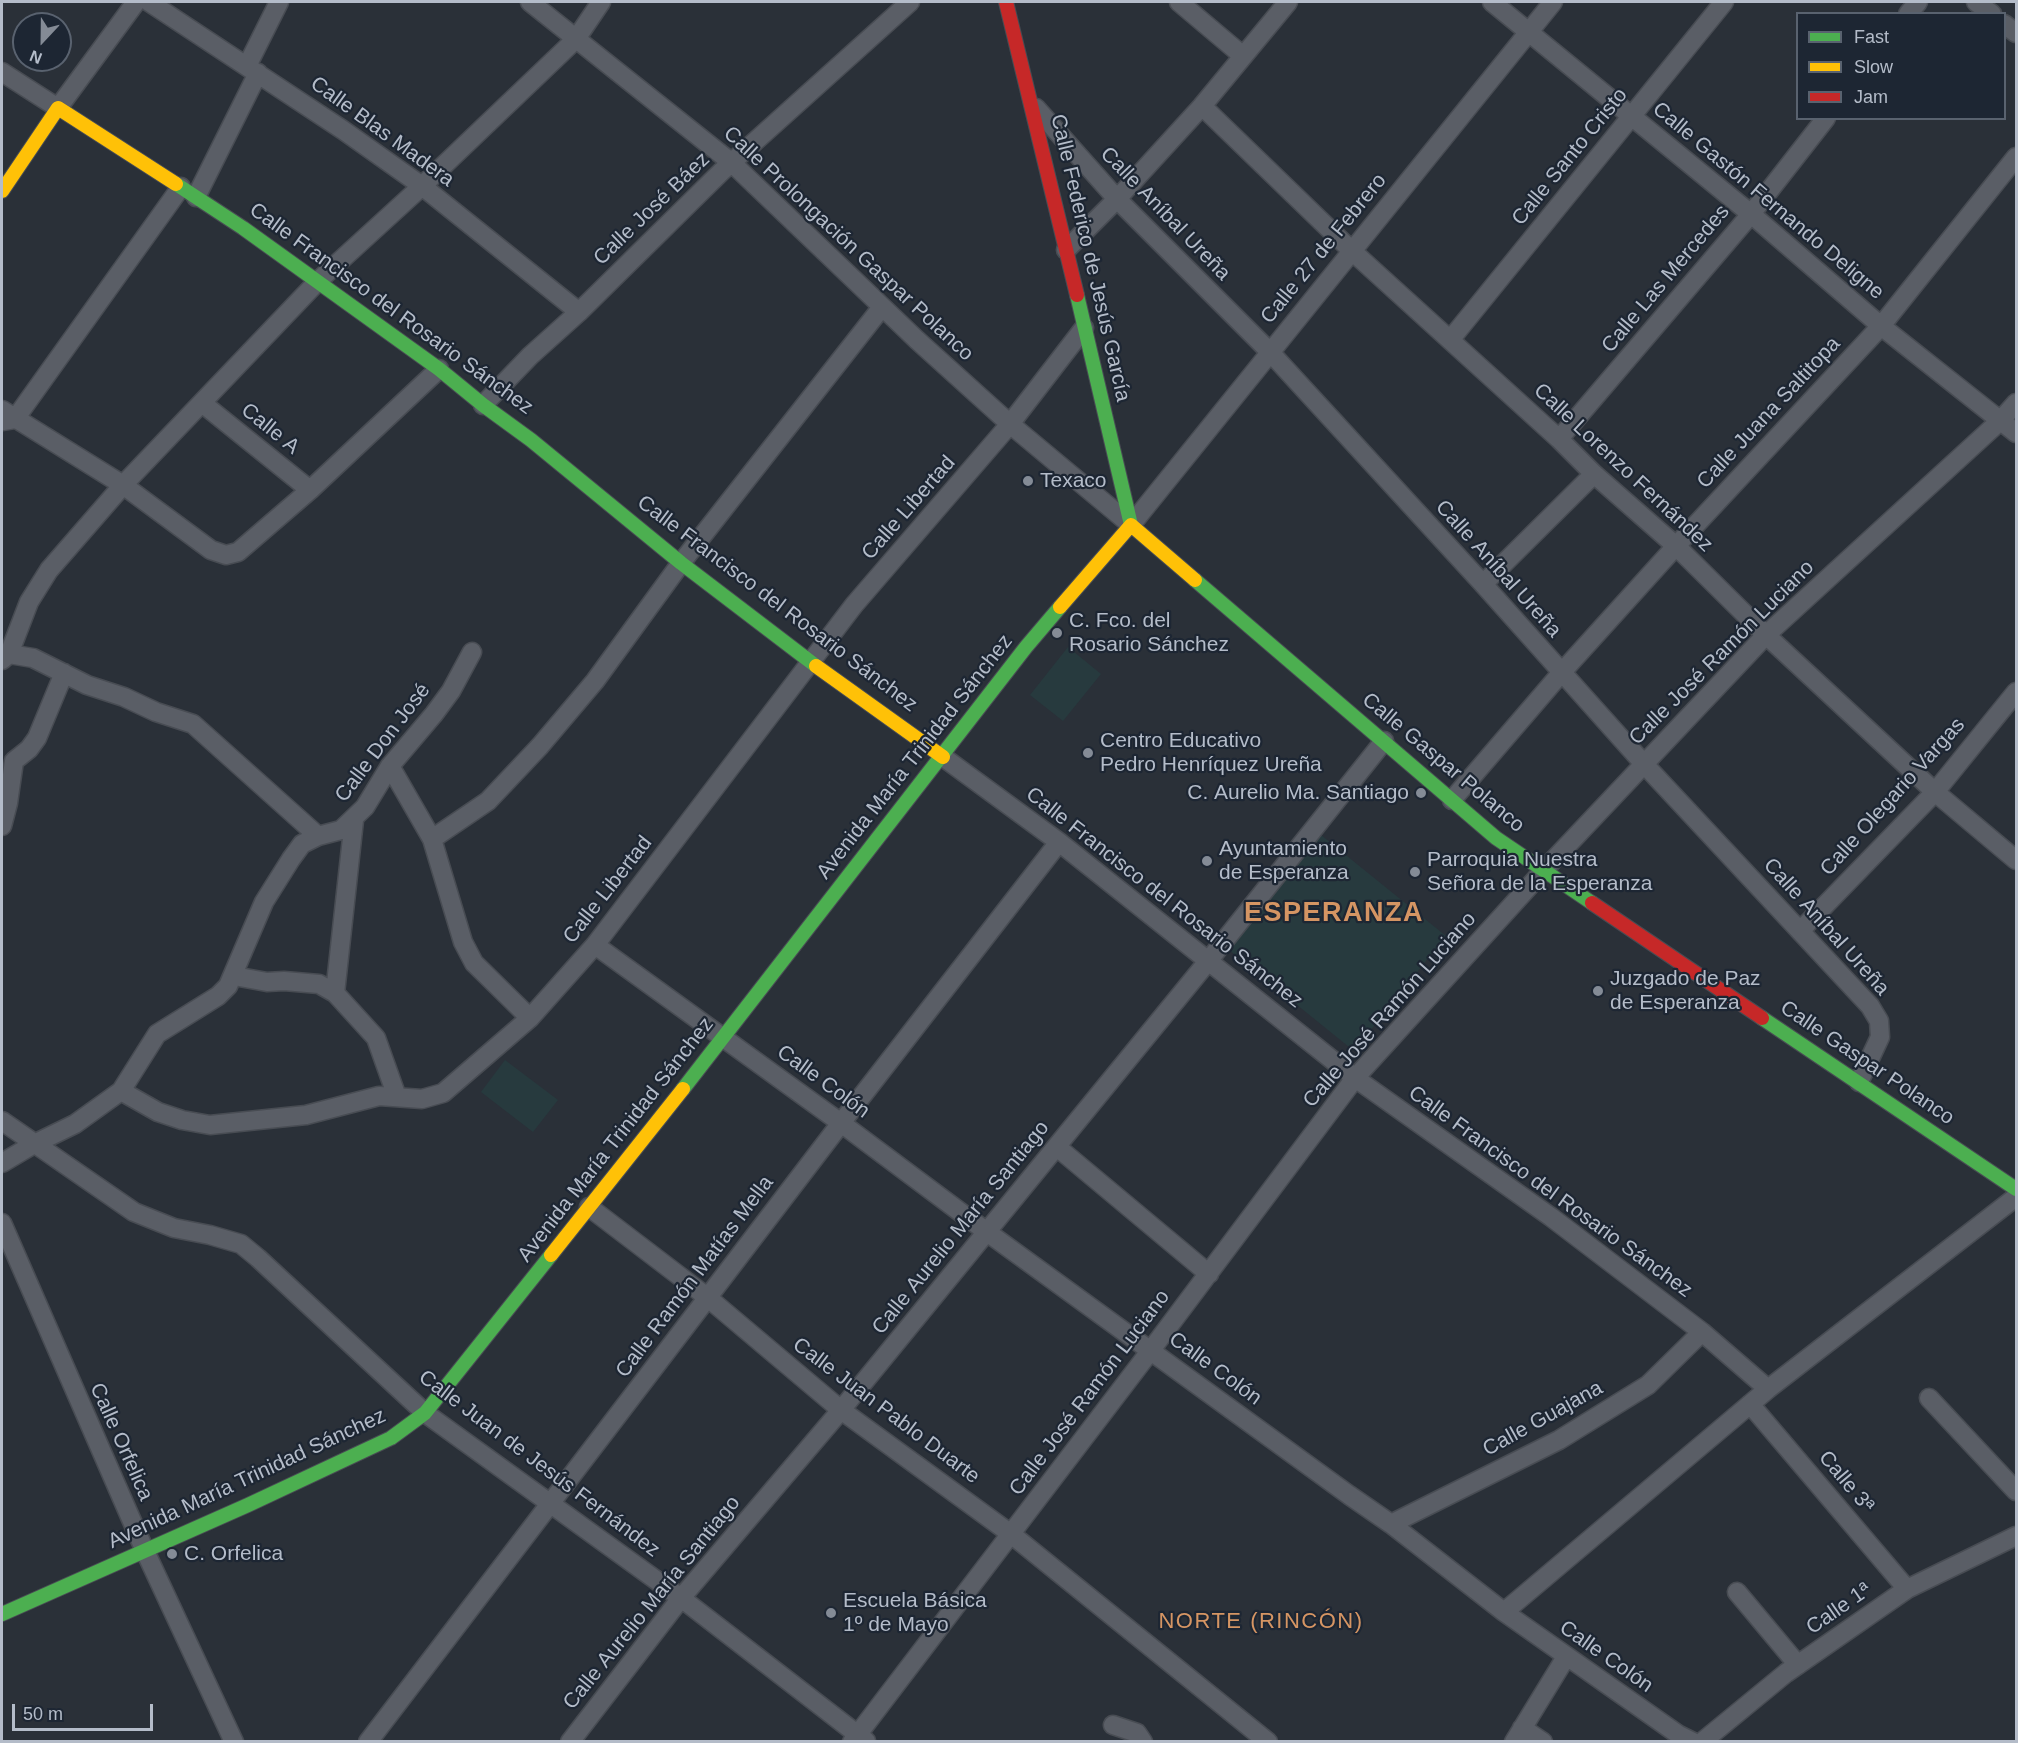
<!DOCTYPE html>
<meta charset="utf-8">
<style>
body{margin:0}
#map{position:relative;width:2018px;height:1743px;overflow:hidden;background:#2a3038;font-family:Arial,sans-serif}
canvas{display:block}
.frame{position:absolute;inset:0;border:3px solid #b4bcc9;pointer-events:none}
.legend{position:absolute;left:1796px;top:12px;width:210px;height:108px;box-sizing:border-box;background:#1d2633;border:2px solid #59626f;margin:0;padding:8px 10px;list-style:none;font-size:18px;color:#b4bcc9}
.legend li{display:flex;align-items:center;gap:12px;height:30px}
.legend b{width:30px;border:2px solid #59626f}
.north{position:absolute;left:12px;top:12px;width:60px;height:60px;box-sizing:border-box;background:#1d2633;border:2px solid #59626f;border-radius:50%;rotate:202deg;font-size:16px;font-weight:700;line-height:24px;text-align:center;color:#b4bcc9}
.north::after{content:'';display:block;margin:auto;width:21px;height:27px;background:#848b96;clip-path:polygon(50% 0,100% 100%,50% 72%,0 100%)}
.scale{position:absolute;left:12px;top:1704px;width:141px;height:27px;box-sizing:border-box;border:3px solid #b4bcc9;border-top:0;padding-left:8px;font-size:18px;line-height:21px;white-space:nowrap;color:#b4bcc9;-webkit-text-stroke:4px #1d2633;paint-order:stroke}
</style>
<div id="map">
<canvas width="2018" height="1743"></canvas>
<div class="frame"></div>
<ul class="legend">
<li><b style="height:8px;background:#4caf50"></b>Fast</li>
<li><b style="height:8px;background:#ffc107"></b>Slow</li>
<li><b style="height:8px;background:#c62828"></b>Jam</li>
</ul>
<div class="north">N</div>
<div class="scale">50 m</div>
</div>
<script>
const ctx = document.querySelector('canvas').getContext('2d');
ctx.lineJoin = 'round';
function paint(path, color) { ctx.fillStyle = color; ctx.fill(path, 'evenodd'); }
function stroke(path, color, width, dash) { ctx.strokeStyle = color; ctx.lineWidth = width; ctx.lineCap = dash ? 'butt' : 'round'; ctx.setLineDash(dash || []); ctx.stroke(path); }
function drawText(font, color, halo, rows, align = 'center') {
  ctx.font = font + ' Arial,sans-serif'; ctx.lineWidth = 4.5; ctx.setLineDash([]); ctx.textBaseline = 'middle'; ctx.strokeStyle = halo; ctx.fillStyle = color; for (const [text, x, y, turn = 0] of rows) {
    ctx.save(); ctx.translate(x, y); ctx.rotate((+turn || 0) * Math.PI / 180); ctx.textAlign = isNaN(turn) ? turn : align; if (halo) ctx.strokeText(text, 0, 0); ctx.fillText(text, 0, 0); ctx.restore();
  }
}
const green = new Path2D(`
 M1068,647L1101,674L1063,721L1030,695Z
 M1321,835L1446,936L1354,1051L1229,950Z
 M505,1060L558,1100L533,1132L481,1092Z`);
const street = new Path2D(`
 M149,2L343,130L422,186L579,312
 M530,2L732,163L917,340L1010,424L1131,525L1553,2
 M1179,2L1243,56
 M1492,2L1751,214L1881,326L2016,433
 M1976,2L1992,14
 M1908,14L1918,2
 M2004,24L2016,33
 M247,66L279,2
 M2,72L58,108L136,2
 M1202,106L1352,251L1559,439L1594,474L1676,546L1766,635L1935,792L2016,860
 M1036,108L1117,199L1270,352L1483,584L1644,764L1870,1006L1879,1021L1880,1037L1859,1082
 M196,197L258,73
 M1066,250L1117,199L1202,106L1288,2
 M1450,340L1724,2
 M202,403L310,490
 M483,405L530,356L579,312L721,172L910,2
 M2,410L123,485L211,550L226,555L238,552L310,490L439,369
 M3,421L15,419L181,187
 M1559,439L1751,214L1826,118
 M1483,584L1594,474
 M9,654L33,658L87,685L124,697L156,712L193,724L318,836
 M2,660L9,654L29,602L49,570L123,485L318,281L422,186L576,39L601,2
 M943,757L1059,842L1355,1078L1551,1217L1702,1332L1768,1389
 M390,766L432,839L463,942L474,963L530,1018
 M1452,800L1562,672L1676,546L1881,326L2016,157
 M2,826L8,803L14,761L29,749L37,738L64,673
 M432,839L488,801L540,746L595,681L681,563L882,307
 M1800,931L1935,792L2016,692
 M595,945L841,1123L987,1232L1349,1495L1391,1524L1504,1612L1679,1735L1693,1742
 M234,976L267,982L284,981L319,984L335,993L376,1038L397,1097
 M335,993L354,820
 M121,1091L157,1034L218,996L228,986L264,902L291,859L302,844L318,836L341,830L365,807L390,766L434,714L451,691L472,652
 M2,1121L134,1212L174,1228L210,1235L241,1244L258,1258L425,1413L681,1598L866,1741
 M1057,1147L1209,1274
 M2,1163L34,1144L75,1124L121,1091L158,1112L182,1120L210,1125L306,1115L379,1096L422,1099L443,1093L530,1018L595,945L854,605L1010,424L1084,328
 M589,1207L707,1297L841,1410L1011,1534L1268,1742
 M2,1223L145,1551L234,1742
 M1929,1398L2016,1491
 M1750,1404L1907,1589
 M1391,1524L1559,1440L1648,1385L1702,1332
 M1737,1592L1798,1665
 M1504,1612L1768,1389L2016,1197
 M1113,1725L1137,1733L1143,1742
 M1522,1728L1543,1742
 M368,1742L841,1123L1059,842
 M570,1742L681,1598L841,1410L1209,960L1384,741
 M852,1742L1151,1350L1355,1078L1544,870L1766,635L2001,420L2016,403
 M1514,1742L1566,1657
 M1702,1742L1786,1673L1907,1589L2016,1536`);
const fast = new Path2D(`
 M176,184L243,228L439,369L483,405L531,440L681,563L816,666
 M1077,295L1131,525
 M1195,580L1496,838L1592,903
 M1762,1018L2016,1189
 M683,1089L1026,647L1060,607
 M2,1614L248,1505L391,1438L425,1413L551,1255`);
const slow = new Path2D(`
 M2,191L58,108L176,184
 M1060,607L1131,525L1195,580
 M816,666L943,757
 M551,1255L683,1089`);
const jam = new Path2D(`
 M1006,2L1077,295
 M1592,903L1762,1018`);
const markers = [
 [1028,481,6,"#848b96"],
 [1057,633,6,"#848b96"],
 [1088,753,6,"#848b96"],
 [1421,793,6,"#848b96"],
 [1207,861,6,"#848b96"],
 [1415,872,6,"#848b96"],
 [1598,991,6,"#848b96"],
 [172,1554,6,"#848b96"],
 [831,1613,6,"#848b96"]
];
const streetNames = [
 ["Calle Blas Madera",382,132,36],
 ["Calle Santo Cristo",1570,157,-51],
 ["Calle Gastón Fernando Deligne",1768,201,40],
 ["Calle José Báez",652,209,-44],
 ["Calle Aníbal Ureña",1165,214,46],
 ["Calle Prolongación Gaspar Polanco",848,244,43],
 ["Calle 27 de Febrero",1324,249,-51],
 ["Calle Federico de Jesús García",1090,258,77],
 ["Calle Las Mercedes",1666,279,-50],
 ["Calle Francisco del Rosario Sánchez",391,309,36],
 ["Calle Juana Saltitopa",1769,413,-47],
 ["Calle A",270,429,39],
 ["Calle Lorenzo Fernández",1623,468,43],
 ["Calle Libertad",909,508,-49],
 ["Calle Aníbal Ureña",1498,569,48],
 ["Calle Francisco del Rosario Sánchez",777,604,37],
 ["Calle José Ramón Luciano",1722,653,-45],
 ["Calle Don José",383,743,-53],
 ["Avenida María Trinidad Sánchez",915,757,-52],
 ["Calle Gaspar Polanco",1443,763,40],
 ["Calle Olegario Vargas",1893,797,-48],
 ["Calle Libertad",608,890,-52],
 ["Calle Francisco del Rosario Sánchez",1164,898,38],
 ["Calle Aníbal Ureña",1826,927,48],
 ["Calle José Ramón Luciano",1390,1010,-49],
 ["Calle Gaspar Polanco",1867,1063,34],
 ["Calle Colón",823,1082,36],
 ["Avenida María Trinidad Sánchez",616,1140,-52],
 ["Calle Francisco del Rosario Sánchez",1550,1192,36],
 ["Calle Aurelio María Santiago",961,1228,-51],
 ["Calle Ramón Matías Mella",695,1277,-53],
 ["Calle Colón",1215,1369,36],
 ["Calle José Ramón Luciano",1090,1393,-53],
 ["Calle Juan Pablo Duarte",886,1411,37],
 ["Calle Guajana",1543,1419,-29],
 ["Calle Orfelica",121,1442,66],
 ["Calle Juan de Jesús Fernández",539,1464,37],
 ["Avenida María Trinidad Sánchez",247,1479,-25],
 ["Calle 3ª",1846,1482,50],
 ["Calle Aurelio María Santiago",652,1603,-51],
 ["Calle 1ª",1839,1609,-35],
 ["Calle Colón",1606,1657,35]
];
const poiNames = [
 ["Texaco",1040,481],
 ["C. Fco. del",1069,621],
 ["Rosario Sánchez",1069,645],
 ["Centro Educativo",1100,741],
 ["Pedro Henríquez Ureña",1100,765],
 ["C. Aurelio Ma. Santiago",1409,793,"right"],
 ["Ayuntamiento",1219,849],
 ["de Esperanza",1219,873],
 ["Parroquia Nuestra",1427,860],
 ["Señora de la Esperanza",1427,884],
 ["Juzgado de Paz",1610,979],
 ["de Esperanza",1610,1003],
 ["C. Orfelica",184,1554],
 ["Escuela Básica",843,1601],
 ["1º de Mayo",843,1625]
];
const neighbourhoodNames = [
 ["NORTE (RINCÓN)",1261,1622]
];
const districtNames = [
 ["ESPERANZA",1334,914]
];
paint(green, '#273a3e');
stroke(street, '#484c53', 21);
stroke(fast, '#484c53', 16);
stroke(slow, '#484c53', 16);
stroke(jam, '#484c53', 16);
stroke(street, '#5a5e66', 18);
stroke(fast, '#4caf50', 14);
stroke(slow, '#ffc107', 14);
stroke(jam, '#c62828', 14);
for (const [x, y, r, color] of markers) { const dot = new Path2D(); dot.arc(x, y, r, 0, 2 * Math.PI); ctx.fillStyle = color; ctx.fill(dot); stroke(dot, '#1d2633', 2); }
drawText('21px', '#b4bcc9', '#1d2633', streetNames);
drawText('21px', '#b4bcc9', '#1d2633', poiNames, 'left');
ctx.letterSpacing = '1.5px';
drawText('22px', '#d59563', '#1d2633', neighbourhoodNames);
ctx.letterSpacing = '0px';
ctx.letterSpacing = '1.5px';
drawText('bold 27px', '#d59563', '#1d2633', districtNames);
ctx.letterSpacing = '0px';
</script>
